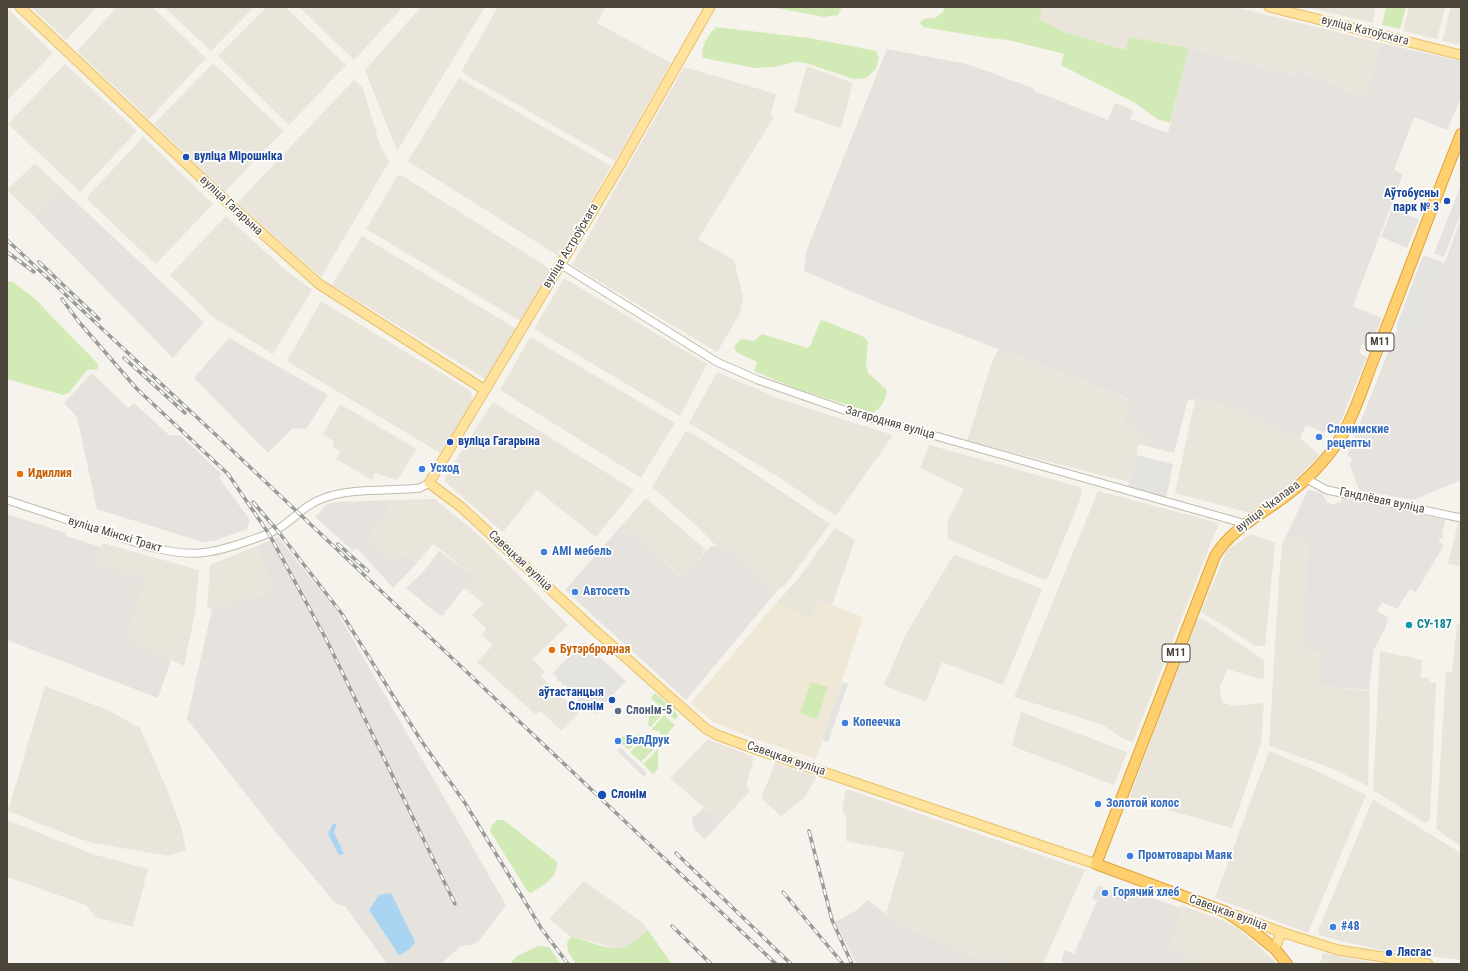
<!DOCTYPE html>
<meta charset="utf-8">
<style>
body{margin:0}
#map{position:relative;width:1468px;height:971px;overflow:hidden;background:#f6f3ec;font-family:"Roboto Condensed",sans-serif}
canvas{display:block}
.frame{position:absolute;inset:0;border:8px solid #4b4439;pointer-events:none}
</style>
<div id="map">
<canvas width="1468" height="971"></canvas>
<div class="frame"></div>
</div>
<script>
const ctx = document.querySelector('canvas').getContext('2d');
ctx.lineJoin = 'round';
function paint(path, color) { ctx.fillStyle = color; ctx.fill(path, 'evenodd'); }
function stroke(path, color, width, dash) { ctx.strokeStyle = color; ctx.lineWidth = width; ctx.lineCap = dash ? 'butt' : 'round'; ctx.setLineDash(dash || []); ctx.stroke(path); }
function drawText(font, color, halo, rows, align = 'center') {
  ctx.font = font + ' "Roboto Condensed",sans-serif'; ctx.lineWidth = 3.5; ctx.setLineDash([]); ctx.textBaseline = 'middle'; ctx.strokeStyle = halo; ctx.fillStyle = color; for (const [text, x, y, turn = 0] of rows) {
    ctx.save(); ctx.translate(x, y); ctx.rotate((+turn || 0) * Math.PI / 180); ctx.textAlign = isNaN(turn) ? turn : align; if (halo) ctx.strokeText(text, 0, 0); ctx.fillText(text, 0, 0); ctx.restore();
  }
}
const residential = new Path2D(`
 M31,7H97L66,40Z
 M117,7H152L206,58L149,119L77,51Z
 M164,7H254L211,51Z
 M267,7H285L346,65L289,125L218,56Z
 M299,7H403L354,60Z
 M421,7H485L397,151L365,70Z
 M498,7H606L597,23L671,63L615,161L464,74L462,70Z
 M1038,7H1235L1381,43L1367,97L1297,70L1295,75L1189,48L1129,37L1125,50L1064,32L1039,19L1042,8Z
 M1305,7H1375L1373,23Z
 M1409,7H1445L1437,39L1403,31Z
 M1451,7H1461V45L1442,41Z
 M7,8L53,53L7,101Z
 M213,63L283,131L225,192L154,124Z
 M65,64L137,131L80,192L8,124Z
 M807,66L853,83L841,128L794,112Z
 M684,67L776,94L771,115L774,117L698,239L734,260L743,297L740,313L717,352L572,265Z
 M459,78L611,166L560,257L408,161Z
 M354,80L363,88L379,142L389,162L321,277L237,203Z
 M143,137L213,204L157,263L153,262L87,199L88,196Z
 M35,163L63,190L35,217L7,190Z
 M398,175H401L552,270L522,322L366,229Z
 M226,216L283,268L312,290L273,354L213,317L170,275Z
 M362,236L517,329L487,380L332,285Z
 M564,278L707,364L680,416L534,329Z
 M321,301L471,391L472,402L440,453L287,361Z
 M532,338L675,423L641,478L500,390L528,340Z
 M998,349L1132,401L1142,432L1129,482L967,441L991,365Z
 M717,372L785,401L893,435L836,516L780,478L689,423Z
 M1205,399L1230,409L1233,405L1300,438L1320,455L1286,489L1250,513L1175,493L1195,400Z
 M493,402L634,490L596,537L537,490L503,532L445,482V477Z
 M340,404L417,449L397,480L375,473L372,480L336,459L340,451L333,447V441L323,434Z
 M688,431L716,448L830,524L786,584L777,591L723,547L716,546L695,524L652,487L685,432Z
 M929,445L1080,487L1082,491L1080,500L1048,578L1045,580L948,539L947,522L964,489L920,468Z
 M1098,491L1219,523L1133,742L1123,739L1103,725L1014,697Z
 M646,498L706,550L684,578L622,525Z
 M435,499L481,537L568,625L533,659L545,672L541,676L579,713L561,731L541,711L535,714L477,662L493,645L482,635L486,628L472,615L483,603L464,588L472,575L433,544L417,563L407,554L388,558L370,536L387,515L391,500Z
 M1458,523H1461V566L1448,564Z
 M835,528L855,540L832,605L820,601L811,621L777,602L798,579Z
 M1251,534L1275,543L1265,646H1256L1201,612L1227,550Z
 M1286,536L1307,540L1305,595L1301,648L1320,652L1319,686L1370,691L1368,786L1331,768L1269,746L1279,578L1282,545Z
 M103,543L199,570L195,613L184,666L126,637L95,565Z
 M257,546L271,586L269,592L212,609L207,608L210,565Z
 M955,555L1042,589L1003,685L942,662L926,702L884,685L906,634L953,556Z
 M1198,618L1206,621L1264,660V678L1260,679L1227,669L1220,687L1222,702L1233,706L1264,703L1261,743L1232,828L1129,799L1196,619Z
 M1457,624H1461V847L1436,829L1446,672H1452Z
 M1380,651L1422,660L1421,678H1429V683H1436L1430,820L1425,823L1373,790Z
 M45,686L110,711L140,728L169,794L182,830L186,850L168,856L93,843L71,836L8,811Z
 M1021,712L1127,752L1114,785L1012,746Z
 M708,739L754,757L746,786L750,791L721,822L670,778Z
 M1269,751L1317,771L1366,795L1308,933L1215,898Z
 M775,763L817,777L803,799L781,816L761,798Z
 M846,789L1085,870L1043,964H1004L1005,961L989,956L987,962L897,923L886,914L904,852L846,841V817L842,809Z
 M1373,799L1461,853V960L1382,950L1344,942L1320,935L1318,931Z
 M7,820L92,854L148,869L133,927L96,917L86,905L7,877Z
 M584,881L643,923L647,929L630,946L614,948L579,938L571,937L549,919Z
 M1181,905L1224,921L1239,929L1278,964H1196L1170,947Z
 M1323,953L1344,957L1382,964H1320Z`);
const industrial = new Path2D(`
 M1381,43L1461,61V98L1447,130L1414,117L1394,170L1403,174L1353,306L1382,318L1370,347L1362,344L1359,353L1367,357L1337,430L1328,427L1325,433L1306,425L1300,438L1233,405L1230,409L1205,399L1188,400L1174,453L1139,444L1142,432L1124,425L1131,400L886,306L804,271L806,252L887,49L967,64L1033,88L1035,91L1108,120L1115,103L1133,110L1130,119L1168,133L1189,48L1294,75L1297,70L1366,97Z
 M63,190L204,322L173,358L35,217Z
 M1461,219V480L1413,500L1359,490L1350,465L1352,458L1347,456L1397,330L1420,328Z
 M229,338L328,395L306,429L293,428L268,453L194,378Z
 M92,373L128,408L134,403L169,435L181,436L222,474L219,478L250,520L247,529L214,541L202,542L97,509L77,417L64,403Z
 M1308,490L1322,493L1327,503L1332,504L1336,505V502L1341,503L1342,498L1445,520L1442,538L1438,541L1444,545L1416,592L1410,589L1397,609L1382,602L1377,611L1388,617L1385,629L1374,649L1369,690L1319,686L1320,652L1301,649L1305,595L1307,540L1286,536Z
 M391,500L387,515L370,536L388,558L407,554L417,563L393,588L357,548L353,551L315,517L327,504L337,502Z
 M7,514L66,533V536L101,547L96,565L144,579L126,637L171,660L158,698L7,640Z
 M622,525L683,578L711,546L723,547L777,591L686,700L565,590Z
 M278,537L336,610L506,905L478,942L470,945L461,946L441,964H387L345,906L336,904L274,830L187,719L212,609L269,592L271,586L257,546Z
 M439,551L473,576L443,615H439L406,588L423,572Z
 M704,808L721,822L705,839L694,829L692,818Z
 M1098,885L1112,891L1118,886L1181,908L1170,947L1196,964H1066L1061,961L1065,950L1074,954L1097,901L1092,898Z
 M868,900L897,923L987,962L989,956L1005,961L1004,964H857L835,922L855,911Z`);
const education = new Path2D(`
 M820,601L863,617L816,759L758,740L713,722L691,703L777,602L811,621Z`);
const green = new Path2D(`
 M771,7H842L838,15L824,17Z
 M944,7H1038L1042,8L1039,19L1064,32L1125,50L1129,37L1189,48L1170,123L1157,119L1137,104L1061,65L1064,54L1008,40L988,38L923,27L920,23L924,19L935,18L943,12Z
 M1386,7H1406L1400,29L1382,25Z
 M716,27L809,38L872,50L876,51L879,58L876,69L866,78L853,79L806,63L794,62L774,67L755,68L703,58C700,47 709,34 716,27Z
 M7,282H13L34,298L98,364V369L87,370L70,392L63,395L7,379Z
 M822,320L862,336L868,341L866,364L868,373L887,390C885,402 882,406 873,413L797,389L754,371L757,362L736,352L734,346L741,339L754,341L762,334L807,348L810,346L820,322Z
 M811,682L828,687L817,719L800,713Z
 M655,693L674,710L678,716L675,720L651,698Z
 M651,703L662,714L651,727L648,726Z
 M664,715L675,725L662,740V737L659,731L651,730Z
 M642,735L629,750L617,740L620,737Z
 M643,739C642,746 646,749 654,749L641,762L630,752Z
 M658,749V769L653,774L643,764Z
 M497,820H504L557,862C557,879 544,884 531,893L528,892L490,831L491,826Z
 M647,929L672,964H576L568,952L567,943L571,937C579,938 584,940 592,943C619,952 628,950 647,929Z
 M538,946L549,947L561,964H510L517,956Z`);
const parking = new Path2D(`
 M1461,185V213L1444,257L1434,253Z
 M1392,209L1419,219L1407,248L1381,237Z
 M1424,255L1444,263L1420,329L1397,330V324L1421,261Z
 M1136,455L1173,464L1166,498L1128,487Z
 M583,642L626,681L595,714L586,705H581V701H578V697H574V694H570V690H566V685H561V681H557V677L553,673Z
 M842,682L848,684L828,742L822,740Z
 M620,747L647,773L644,777L617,751Z`);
const water = new Path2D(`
 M337,823L334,832L344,854L339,855L328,834L332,825Z
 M391,893L415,942L410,949L399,955L369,910L379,895Z`);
const minor = new Path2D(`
 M560,264L717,362L758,380L844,410L1246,524
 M1307,477L1312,482L1327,490L1461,518
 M7,500L150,547C190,557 209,555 248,541C259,537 271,534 281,527C296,517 306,504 324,498C350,488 392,491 420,488L429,483`);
const major = new Path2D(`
 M20,7L226,201L319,284L485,390
 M710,7L619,167L429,483L461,507L589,625L706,729L717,735L758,750L1096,864
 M1269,7L1461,55
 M1235,915L1281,932L1338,950L1428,964
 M1275,949L1281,932`);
const highway = new Path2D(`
 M1287,964L1275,949L1248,927L1226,912L1096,864L1215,556C1231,529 1261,515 1286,496C1306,481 1328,459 1341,437C1356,413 1366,377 1377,351C1406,279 1432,206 1461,134`);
const rail = new Path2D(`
 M7,240L217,436L776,964
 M7,252L34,272
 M39,262L99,319
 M62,299L79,322L137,389L228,474L269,534L326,639L455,904
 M124,358L185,413
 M253,502L277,530L342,614L420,739L465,803L541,928L568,964
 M338,544L368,571
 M809,831L832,920L852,964
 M676,853L791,964
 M783,892L843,964
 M672,926L711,964`);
const markers = [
 [186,157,4,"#1a4fb4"],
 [1447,201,4,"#1a4fb4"],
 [1319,437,4,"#3f7fe0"],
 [450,442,4,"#1a4fb4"],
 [422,469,4,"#3f7fe0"],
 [20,474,4,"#e8710a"],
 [544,552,4,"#3f7fe0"],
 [575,592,4,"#3f7fe0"],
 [1409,625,4,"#0f9aa8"],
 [552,650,4,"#e8710a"],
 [612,700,4,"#1a4fb4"],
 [618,711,4,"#5c6f8a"],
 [845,723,4,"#3f7fe0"],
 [618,741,4,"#3f7fe0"],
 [602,795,5,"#1a4fb4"],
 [1098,804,4,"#3f7fe0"],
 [1130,856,4,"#3f7fe0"],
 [1105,893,4,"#3f7fe0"],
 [1333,927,4,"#3f7fe0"],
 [1389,953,4,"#1a4fb4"]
];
const shields = [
 [1380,342,28],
 [1176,653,28]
];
const shieldNames = [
 ["М11",1380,342],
 ["М11",1176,653]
];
const streetNames = [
 ["вуліца Катоўскага",1365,31,14],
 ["вуліца Гагарына",231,206,43],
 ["вуліца Астроўскага",571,246,-59],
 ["Загародняя вуліца",890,423,16],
 ["Гандлёвая вуліца",1382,501,12],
 ["вуліца Чкалава",1268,507,-37],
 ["вуліца Мінскі Тракт",115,535,17],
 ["Савецкая вуліца",520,561,43],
 ["Савецкая вуліца",786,759,19],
 ["Савецкая вуліца",1228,913,20]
];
const transitNames = [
 ["вуліца Мірошніка",194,157],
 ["Аўтобусны",1439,194,"right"],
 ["парк № 3",1439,208,"right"],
 ["вуліца Гагарына",458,442],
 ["аўтастанцыя",604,693,"right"],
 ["Слонім",604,707,"right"],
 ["Слонім",611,795],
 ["Лясгас",1397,953]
];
const shopNames = [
 ["Слонимские",1327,430],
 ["рецепты",1327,444],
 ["Усход",430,469],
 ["AMI мебель",552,552],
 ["Автосеть",583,592],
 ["Копеечка",853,723],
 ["БелДрук",626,741],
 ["Золотой колос",1106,804],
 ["Промтовары Маяк",1138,856],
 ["Горячий хлеб",1113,893],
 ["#48",1341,927]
];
const foodNames = [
 ["Идиллия",28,474],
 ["Бутэрбродная",560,650]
];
const cultureNames = [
 ["СУ-187",1417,625]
];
const serviceNames = [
 ["Слонім-5",626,711]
];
paint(residential, '#eae5da');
paint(industrial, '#e6e2dd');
paint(education, '#efe8d6');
paint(green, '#d2eab5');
paint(parking, '#e5e3e0');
paint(water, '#a9d4f2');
stroke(minor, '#c2bbae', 9);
stroke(major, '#e6c16a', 11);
stroke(highway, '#e0a43c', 12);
stroke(minor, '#fff', 7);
stroke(major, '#ffe39c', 9);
stroke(highway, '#ffcf6e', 10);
stroke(rail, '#9a9a9a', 3.5);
stroke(rail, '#fff', 2, [6]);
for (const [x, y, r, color] of markers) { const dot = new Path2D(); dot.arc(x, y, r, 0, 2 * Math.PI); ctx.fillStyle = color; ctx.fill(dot); stroke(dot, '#fff', 1.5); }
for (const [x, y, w] of shields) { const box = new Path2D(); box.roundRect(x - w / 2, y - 9, w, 18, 3); ctx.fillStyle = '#fff'; ctx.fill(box); stroke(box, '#4b4439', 1); }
drawText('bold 11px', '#4b4439', null, shieldNames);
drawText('12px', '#4b4439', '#fff', streetNames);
drawText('bold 12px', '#164399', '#fff', transitNames, 'left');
drawText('bold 12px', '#366cbe', '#fff', shopNames, 'left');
drawText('bold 12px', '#c56008', '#fff', foodNames, 'left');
drawText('bold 12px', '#0d838f', '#fff', cultureNames, 'left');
drawText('bold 12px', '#4e5e75', '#fff', serviceNames, 'left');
</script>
